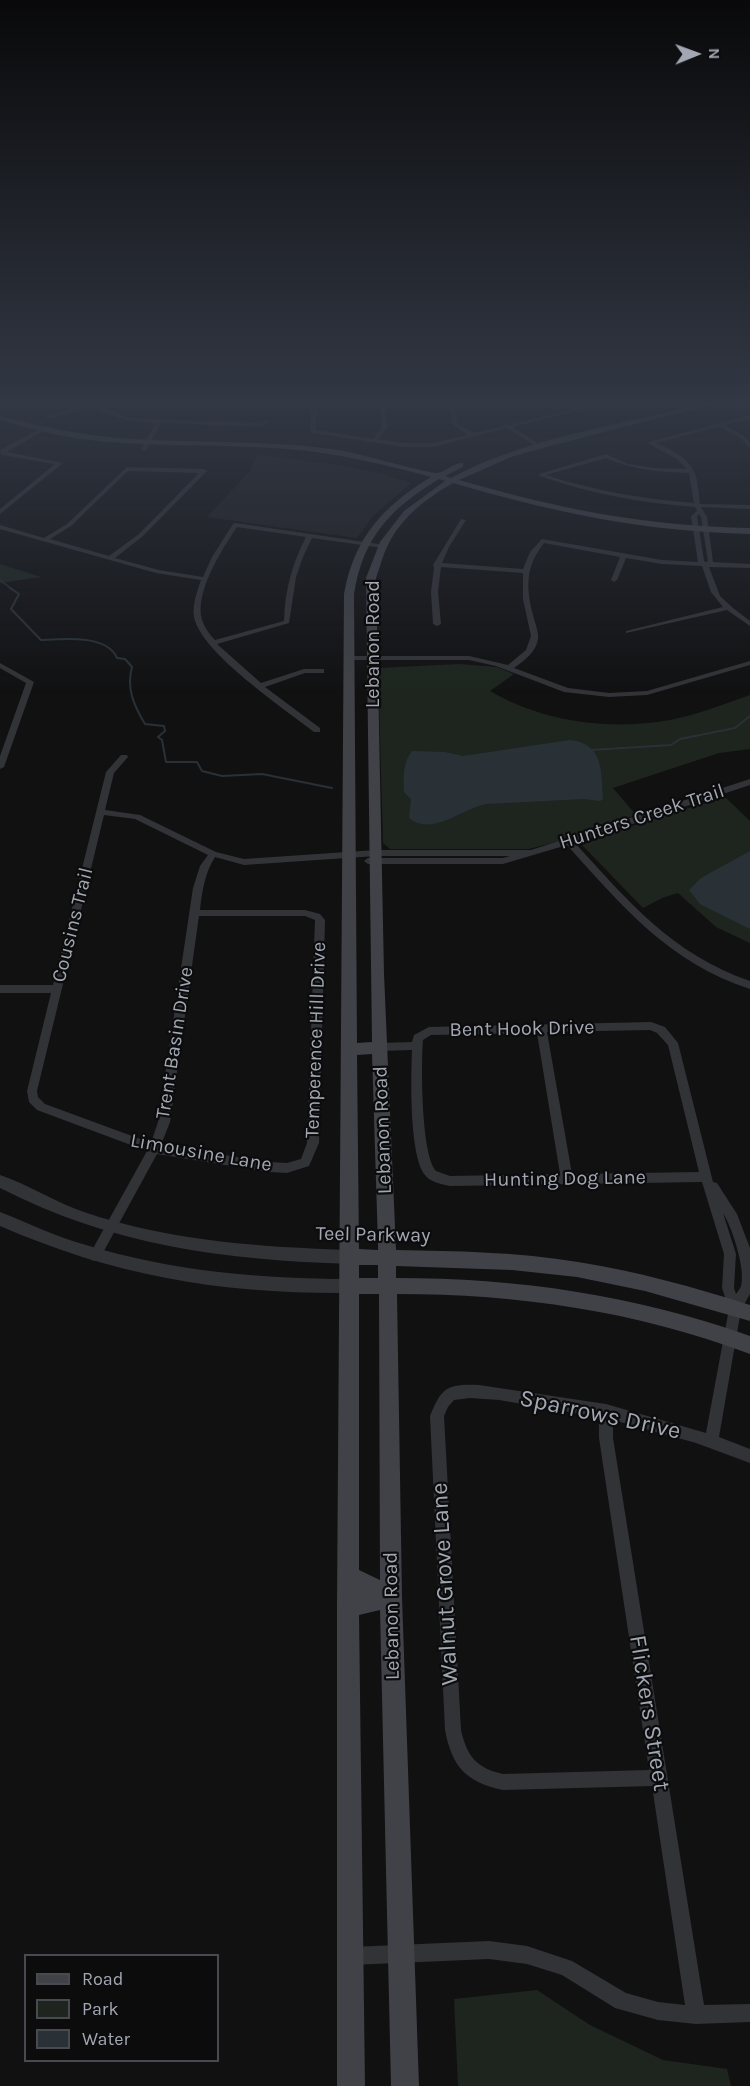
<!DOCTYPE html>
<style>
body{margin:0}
#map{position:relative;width:750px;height:2086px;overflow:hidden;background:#111112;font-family:Karla,sans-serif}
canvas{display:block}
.legend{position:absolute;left:24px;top:1954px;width:195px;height:108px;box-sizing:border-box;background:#0c0c0d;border:2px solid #484a4f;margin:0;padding:8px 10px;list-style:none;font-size:18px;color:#a2a7b3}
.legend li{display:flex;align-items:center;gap:12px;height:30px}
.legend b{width:30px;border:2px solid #484a4f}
.north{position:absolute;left:666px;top:24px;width:60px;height:60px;-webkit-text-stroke:4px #0c0c0d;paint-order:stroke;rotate:89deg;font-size:16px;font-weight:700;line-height:24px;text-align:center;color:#a2a7b3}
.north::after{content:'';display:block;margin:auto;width:21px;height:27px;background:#a2a7b3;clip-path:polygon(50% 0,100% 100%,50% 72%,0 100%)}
</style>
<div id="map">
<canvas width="750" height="2086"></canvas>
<ul class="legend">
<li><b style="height:8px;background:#404247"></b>Road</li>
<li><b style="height:16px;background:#1d251e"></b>Park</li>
<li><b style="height:16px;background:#293137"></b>Water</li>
</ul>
<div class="north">N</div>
</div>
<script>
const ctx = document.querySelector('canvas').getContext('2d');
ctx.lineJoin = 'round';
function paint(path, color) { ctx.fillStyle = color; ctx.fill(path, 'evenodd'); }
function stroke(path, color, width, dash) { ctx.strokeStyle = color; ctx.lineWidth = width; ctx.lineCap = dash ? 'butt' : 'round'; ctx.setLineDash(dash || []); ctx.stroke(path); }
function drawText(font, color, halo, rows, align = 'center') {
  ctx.font = font + ' Karla,sans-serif'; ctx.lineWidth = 4.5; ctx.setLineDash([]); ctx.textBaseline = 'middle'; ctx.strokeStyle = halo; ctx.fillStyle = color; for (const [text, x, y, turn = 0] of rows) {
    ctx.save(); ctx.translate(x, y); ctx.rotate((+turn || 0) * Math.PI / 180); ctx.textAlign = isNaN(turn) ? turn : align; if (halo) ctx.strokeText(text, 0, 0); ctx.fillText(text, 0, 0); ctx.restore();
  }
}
const built = new Path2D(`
 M257,455L333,464L384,474L411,483L373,516L357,538L207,517L249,472Z`);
const green = new Path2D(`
 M0,564L41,577L0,583Z
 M459,664L497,667L514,674L490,691C543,722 610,731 670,720C697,715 724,704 750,695V749L719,753L613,788L636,815L564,840L529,849H390L383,843L378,668Z
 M725,797L750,821V943L716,927L678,893L662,898L643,908L582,845L643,822Z
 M537,1990L590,2025L663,2060L727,2069L731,2086H458L454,1999Z`);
const water = new Path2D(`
 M570,740C604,744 601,771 603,799L600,801L584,799L486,804C464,808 431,837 409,818L411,799L404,792C403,779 403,762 412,751L445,752L463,756Z
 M750,851V929L700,904L689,890L701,878Z`);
const streamFar1 = new Path2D(`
 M0,580L12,589`);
const stream = new Path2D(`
 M10,588L19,594L11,609L41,640C62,639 107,634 117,658L125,659L132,667C126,688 134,706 145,724L164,726L165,731L158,737L162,740L166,762H197L202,771L222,776L262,774L332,788
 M591,750L671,745L680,739L735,728L750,716`);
const minor = new Path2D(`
 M89,403C100,401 117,415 129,418L259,423L266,420L269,422L260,427L161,423L147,449L144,451L141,449L156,423C126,421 118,419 92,406L48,419L45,417Z
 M308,403H313L317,409L316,430L373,439L382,427L380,403H385L388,427L378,439L404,443H433L468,435L453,425L449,403H454L458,424L474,433L504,426L506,423L509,425L597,403H605L513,427L542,446V448L540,449L507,428L433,447H404L313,433L310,431L311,409Z
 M750,415V419L725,425L743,435L750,443V448L739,437L719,427L656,443C674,451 692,459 697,480C698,488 699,496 700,504L750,505V509L701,507L707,517L713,562L750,564V568L709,567L720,596L733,608L750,621V626L727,610L626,633V631L723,607L711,592L702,566L662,564L626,558L617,580L614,582L611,580L620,557L544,543C525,567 526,588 533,615C535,623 539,632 538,639C536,652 525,660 514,668L568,688L609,693L647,691L750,661V665L647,695L609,697L564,692L496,666L469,660H350L346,658L350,656H469L508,665L526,650L531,636L523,599V573L441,567L438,592L441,624L437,626L433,624L431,592L434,567L433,565L461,519L466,520L449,547L442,563L523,569L530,552L542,539L662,560L698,562L691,516L697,511L695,507C642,503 591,494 540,476L539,474L606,454L628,464L654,468L687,469L677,459L649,444V442ZM606,458C634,470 658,472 689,473L694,503C643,499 595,491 546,475ZM699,514L701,517L708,561L706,562L704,561L697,516Z
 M43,427L45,430L7,452L63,463L0,514V509L55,464L1,455L0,450Z
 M127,467L204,469L207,471L143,536L115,558L159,570L203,577L212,557L233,524L235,523L385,545V547L383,548L312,538L303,557L296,577L289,623L217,644L261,683L304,669H324V673H305L265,687L320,728V732H314C285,709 201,653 194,617C192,605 197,592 201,580L156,573L0,529V525L44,538L67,524ZM128,471L199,473L139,534L109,556L50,539L71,526ZM237,527L306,537C292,564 285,590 284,621L215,640C209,634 205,628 202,620C194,593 222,549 237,527Z
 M0,663L34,682L4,767L0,769V756L26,683L0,668Z
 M121,755H127L128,757L114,773L105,810L140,815L216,852L244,859L376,850H531L750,779V785L575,843C629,902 672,954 750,981V989C669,963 622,906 567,845L503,864H368L364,861L368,858H503L510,856H376L244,865L215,857C205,873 202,891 200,910H305L320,914L325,920L319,1143L309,1166L287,1173L269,1172L157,1154L99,1260L95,1261L91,1260L89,1256L91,1252L147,1151L37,1110L29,1102L27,1091L51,993H0V985H53L106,772ZM104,815L135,819L208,855L200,866L193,888L158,1122L151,1143L45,1104L38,1097L37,1091ZM199,916H305L315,920L307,1143L301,1159L287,1163L269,1162L161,1145L170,1122Z
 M651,1022L665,1027L678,1043L713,1182L717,1183L737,1214L750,1248V1294L741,1310L719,1437L750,1449V1463L696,1443L613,1420V1438L704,2005L750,2004V2022L696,2024L658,2020L615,2008L562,1975L527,1964L489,1959L351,1965L345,1962L342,1956L345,1950L351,1947L489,1941L527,1946L572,1961L626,1993L658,2002L685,2005L652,1786L503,1790C466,1782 452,1767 445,1730L430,1416C442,1387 447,1384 479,1385L606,1404L706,1433L729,1309L722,1288L724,1254L702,1182L450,1186C441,1184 430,1182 425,1175C409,1155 411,1076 412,1050L380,1051L376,1050L375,1047L376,1044L380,1043L412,1042L414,1035L429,1027ZM650,1030L657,1033L668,1045L699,1172L572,1174L547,1032ZM537,1033L560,1174L450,1176L436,1171C421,1154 421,1064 423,1040L431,1035ZM723,1213C732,1227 746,1270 741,1286C740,1289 738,1291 736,1294L734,1288L736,1254ZM470,1398L499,1400L599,1417V1438L649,1770L503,1774C476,1768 467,1756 461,1730L444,1416L448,1407L454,1400Z`);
const tertiary = new Path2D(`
 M0,1175C29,1185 55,1202 84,1212C169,1241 260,1247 350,1250L356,1252L358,1257L356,1262L350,1264C225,1260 113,1246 0,1188Z
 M0,1212C29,1223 56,1237 86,1245C172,1271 260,1279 350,1279L356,1281L358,1286L356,1291L350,1293C223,1294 117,1277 0,1226Z`);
const secondary = new Path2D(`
 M707,403H718L550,446L511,457L459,480C560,509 644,526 750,528V534C642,531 556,513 453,483C428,497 402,517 389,543C383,554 380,567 376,578L384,974L396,1250C456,1251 518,1252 578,1262C636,1271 693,1287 750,1305V1321L645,1291L577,1277L512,1270L396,1266V1278C518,1278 635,1295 750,1336V1354C635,1311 519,1294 397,1294L402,1597L419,2086H391L380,1610L359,1615L365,2086H337V1606L344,594C354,538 383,506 431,477C384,464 336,453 287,449C218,443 149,448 80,439C53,435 27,428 0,420V416C40,426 79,435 121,438C196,444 271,439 345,451C359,454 431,474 438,473C447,471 453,463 463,463V467L445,476L451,478C526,437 625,424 707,403ZM439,479L445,481L404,511L380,542L366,578L372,1042L357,1043L354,594C363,537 391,508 439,479ZM372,1054L378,1244V1250L359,1249L357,1055ZM359,1265H378V1278H359ZM359,1294H379L380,1580L359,1570Z`);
const streetNames = [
 ["Lebanon Road",373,644,-90],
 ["Hunters Creek Trail",642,817,-18],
 ["Cousins Trail",73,925,-76],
 ["Bent Hook Drive",522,1029,-1],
 ["Temperence Hill Drive",316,1040,-88],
 ["Trent Basin Drive",175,1043,-81],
 ["Lebanon Road",383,1130,-92],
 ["Limousine Lane",201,1153,10],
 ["Hunting Dog Lane",565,1179,-1],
 ["Teel Parkway",373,1235,1],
 ["Lebanon Road",392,1616,-91]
];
const nearStreetnames = [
 ["Sparrows Drive",600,1415,12],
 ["Walnut Grove Lane",445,1584,-93],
 ["Flickers Street",649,1713,81]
];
paint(built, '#1d1d1f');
paint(green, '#1d251e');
paint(water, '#293137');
stroke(streamFar1, '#293137', 1.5);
stroke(stream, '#293137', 2);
paint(minor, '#323337');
paint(tertiary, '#323337');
paint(secondary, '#404247');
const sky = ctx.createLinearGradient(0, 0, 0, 695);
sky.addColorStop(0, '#09090a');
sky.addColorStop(0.58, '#323844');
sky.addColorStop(1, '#32384400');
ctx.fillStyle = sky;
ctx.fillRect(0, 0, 750, 695);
drawText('20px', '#a2a7b3', '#0c0c0d', streetNames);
drawText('24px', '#a2a7b3', '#0c0c0d', nearStreetnames);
</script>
